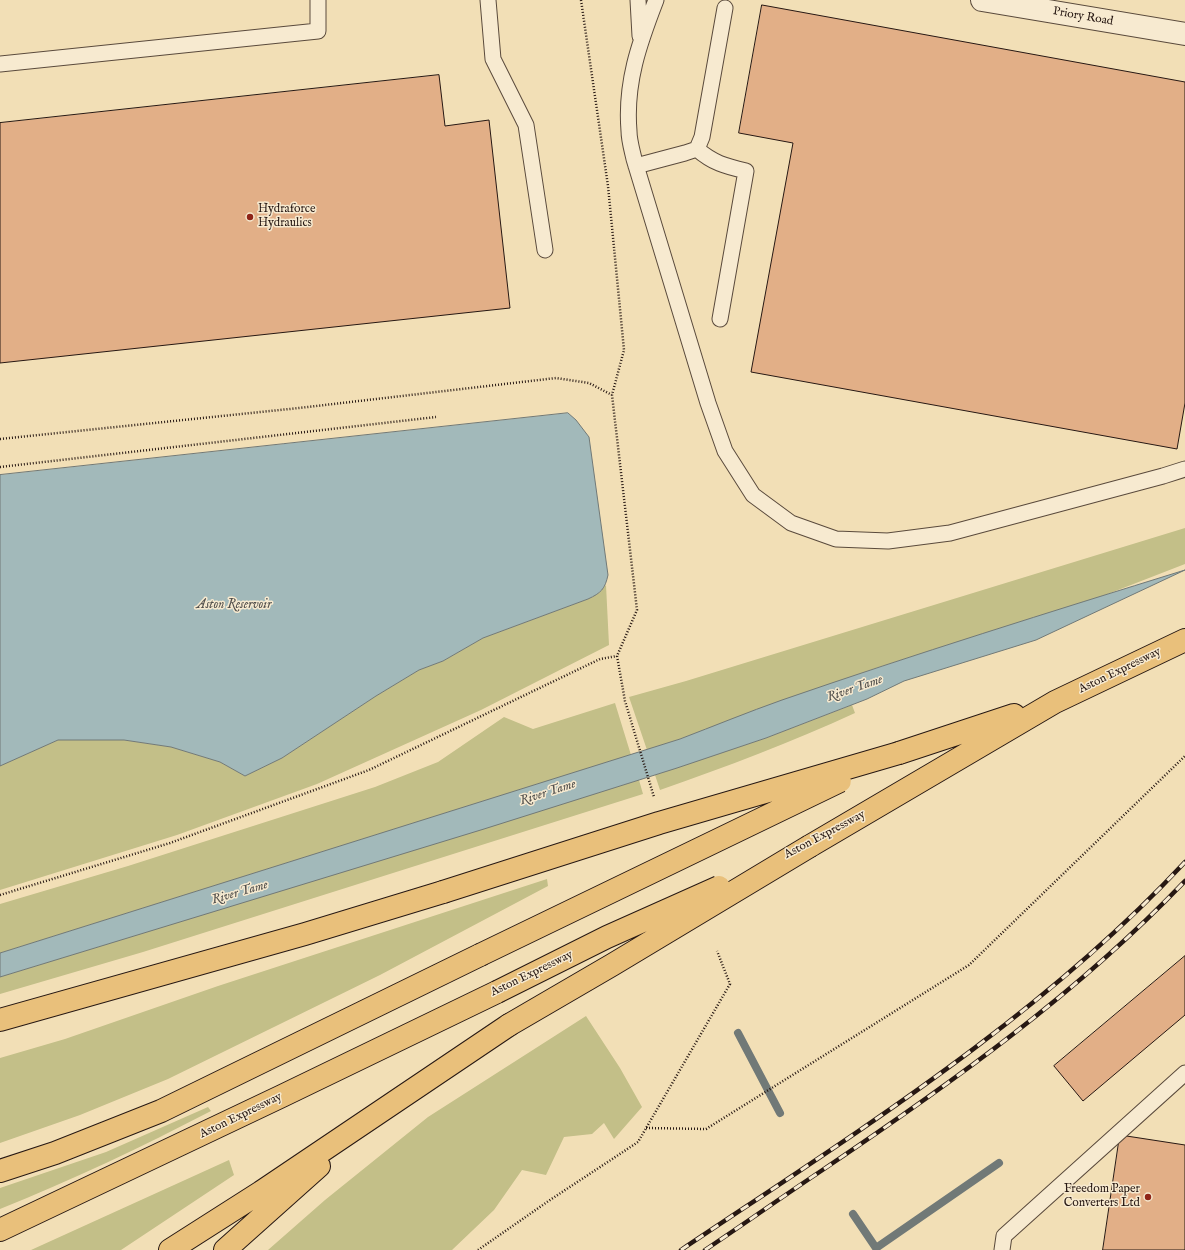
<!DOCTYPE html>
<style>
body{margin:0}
canvas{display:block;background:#f2dfb6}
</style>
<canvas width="1185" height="1250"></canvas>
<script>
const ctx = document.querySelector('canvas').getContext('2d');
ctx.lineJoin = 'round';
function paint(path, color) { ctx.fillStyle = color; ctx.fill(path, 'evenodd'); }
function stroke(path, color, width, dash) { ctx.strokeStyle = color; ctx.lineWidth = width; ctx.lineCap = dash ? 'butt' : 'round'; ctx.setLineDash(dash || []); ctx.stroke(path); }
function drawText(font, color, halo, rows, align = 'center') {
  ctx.font = font + ' "IM FELL English",serif'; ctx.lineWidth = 3; ctx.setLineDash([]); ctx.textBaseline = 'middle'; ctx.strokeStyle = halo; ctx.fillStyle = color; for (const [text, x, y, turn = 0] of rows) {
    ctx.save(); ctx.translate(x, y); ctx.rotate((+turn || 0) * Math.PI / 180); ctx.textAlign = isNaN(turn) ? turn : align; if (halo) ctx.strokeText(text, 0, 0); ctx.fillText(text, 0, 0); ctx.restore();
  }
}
const green = new Path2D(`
 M1185,528V564L1100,597L873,669L680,739L647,750L629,697L686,681Z
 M606,585L609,645L481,710L317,784L177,835L0,890V766L4,764L58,740H124L171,747L220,762L245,776L282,758L376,696L419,670L443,661L483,638L588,599L599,593Z
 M615,703L631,755L0,953V904L128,866L375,787L438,762L504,717L533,729Z
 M852,705L855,713C792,742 726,767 660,790L655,775L766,738Z
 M639,780L643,794L143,952L0,994V977Z
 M547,879L548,886L380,975L168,1079L80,1115L0,1143V1058L65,1039L218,986Z
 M586,1016L620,1068L642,1107L614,1139L604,1123L592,1134L564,1137L546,1175L522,1170L494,1210L452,1250H268L325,1200L428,1117Z
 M208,1107L211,1111C142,1147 72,1180 0,1209V1188L106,1152Z
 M229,1160L234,1175L121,1250H31Z`);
const water = new Path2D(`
 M568,413L576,420L589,437L608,575C605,589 601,593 588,599L483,638L443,661L419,670L376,696L282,758L245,776L220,762L171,747L124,740H58L0,766V475Z
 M1185,570L1036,640L904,681L867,699L766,738L677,768L484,829L0,977V953L680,739C714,726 748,712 782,700C915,654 1050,612 1185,570Z`);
const stream = new Path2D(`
 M738,1033L780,1113
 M853,1214L876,1248L999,1163`);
const building = new Path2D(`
 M762,5L1185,82V403L1177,449L751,372L793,143L739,133Z
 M439,75L445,126L489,120L510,308L0,363V123Z
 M1185,956V1015L1083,1101L1054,1066Z
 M1120,1135L1185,1145V1250H1103Z`);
const path = new Path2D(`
 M581,0L608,186L624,350L612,395L637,610L617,656L625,701L654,797
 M0,439L299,408L556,378L589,383L612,395
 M0,467L436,417
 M0,895L170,843L369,770L600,659L617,656
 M646,1128L706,1129L969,965L1185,756
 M478,1250L550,1200L638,1142L730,984L717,951`);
const service = new Path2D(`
 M488,0L493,59L526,125L545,250
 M638,0L640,36
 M656,0C639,44 625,83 629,131C629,140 632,150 634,159L708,403L725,451L753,495L791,523L836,539L888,541L950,533L1163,476L1185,469
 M0,64L318,31V0
 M697,149C713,163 725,166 746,171L720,319
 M636,166L685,153L697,149L702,137L725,8
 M1002,1250L1004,1236L1185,1073`);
const minor = new Path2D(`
 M982,0L1185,34`);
const motorway = new Path2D(`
 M899,753L1014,715
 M810,846L1055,702L1185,640
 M0,1020L305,934L443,892
 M0,1171L55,1153L161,1111L480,955
 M0,1230L282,1096L497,992
 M170,1250L261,1192L509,1025
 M225,1250L319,1166`);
const rail = new Path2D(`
 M681,1250C857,1132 1040,1018 1185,862
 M705,1250C744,1224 782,1197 821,1171C950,1084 1077,994 1185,881`);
const motorwayBridge = new Path2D(`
 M443,892L659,823L899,753
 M480,955L840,781
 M497,992L607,937L719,887
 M509,1025L612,965L810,846`);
const markers = [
 [250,217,4,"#8f2418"],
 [1148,1197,4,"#8f2418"]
];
const streetNames = [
 ["Priory Road",1083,17,10],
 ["Aston Expressway",1120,671,-26],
 ["Aston Expressway",825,835,-28],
 ["Aston Expressway",532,974,-26],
 ["Aston Expressway",241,1116,-26]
];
const poiNames = [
 ["Hydraforce",258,210],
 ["Hydraulics",258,224],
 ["Freedom Paper",1140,1190,"right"],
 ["Converters Ltd",1140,1204,"right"]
];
const waterNames = [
 ["Aston Reservoir",234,605],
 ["River Tame",855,689,-19],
 ["River Tame",548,793,-18],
 ["River Tame",240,893,-16]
];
paint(green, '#c3bf88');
paint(water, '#a2b9ba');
stroke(water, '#717977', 1);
stroke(stream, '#717977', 8);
paint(building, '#e2af87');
stroke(building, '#271813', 1);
stroke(service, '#5a4a3c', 17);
stroke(minor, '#5a4a3c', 24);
stroke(motorway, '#271813', 24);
stroke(path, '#271813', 2.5, [1, 2]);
stroke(service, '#f7ead0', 15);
stroke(minor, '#f7ead0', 22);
stroke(motorway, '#e9c07b', 22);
stroke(rail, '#271813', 4.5);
stroke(rail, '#f7ead0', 3, [9]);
stroke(motorwayBridge, '#271813', 24, []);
stroke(motorwayBridge, '#e9c07b', 22);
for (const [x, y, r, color] of markers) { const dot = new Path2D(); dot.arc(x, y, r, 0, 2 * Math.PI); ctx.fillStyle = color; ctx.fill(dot); stroke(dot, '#f7ead0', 1.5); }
drawText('12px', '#271813', '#f7ead0', streetNames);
drawText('12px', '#271813', '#f7ead0', poiNames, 'left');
drawText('italic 13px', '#52504d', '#f7ead0', waterNames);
</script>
